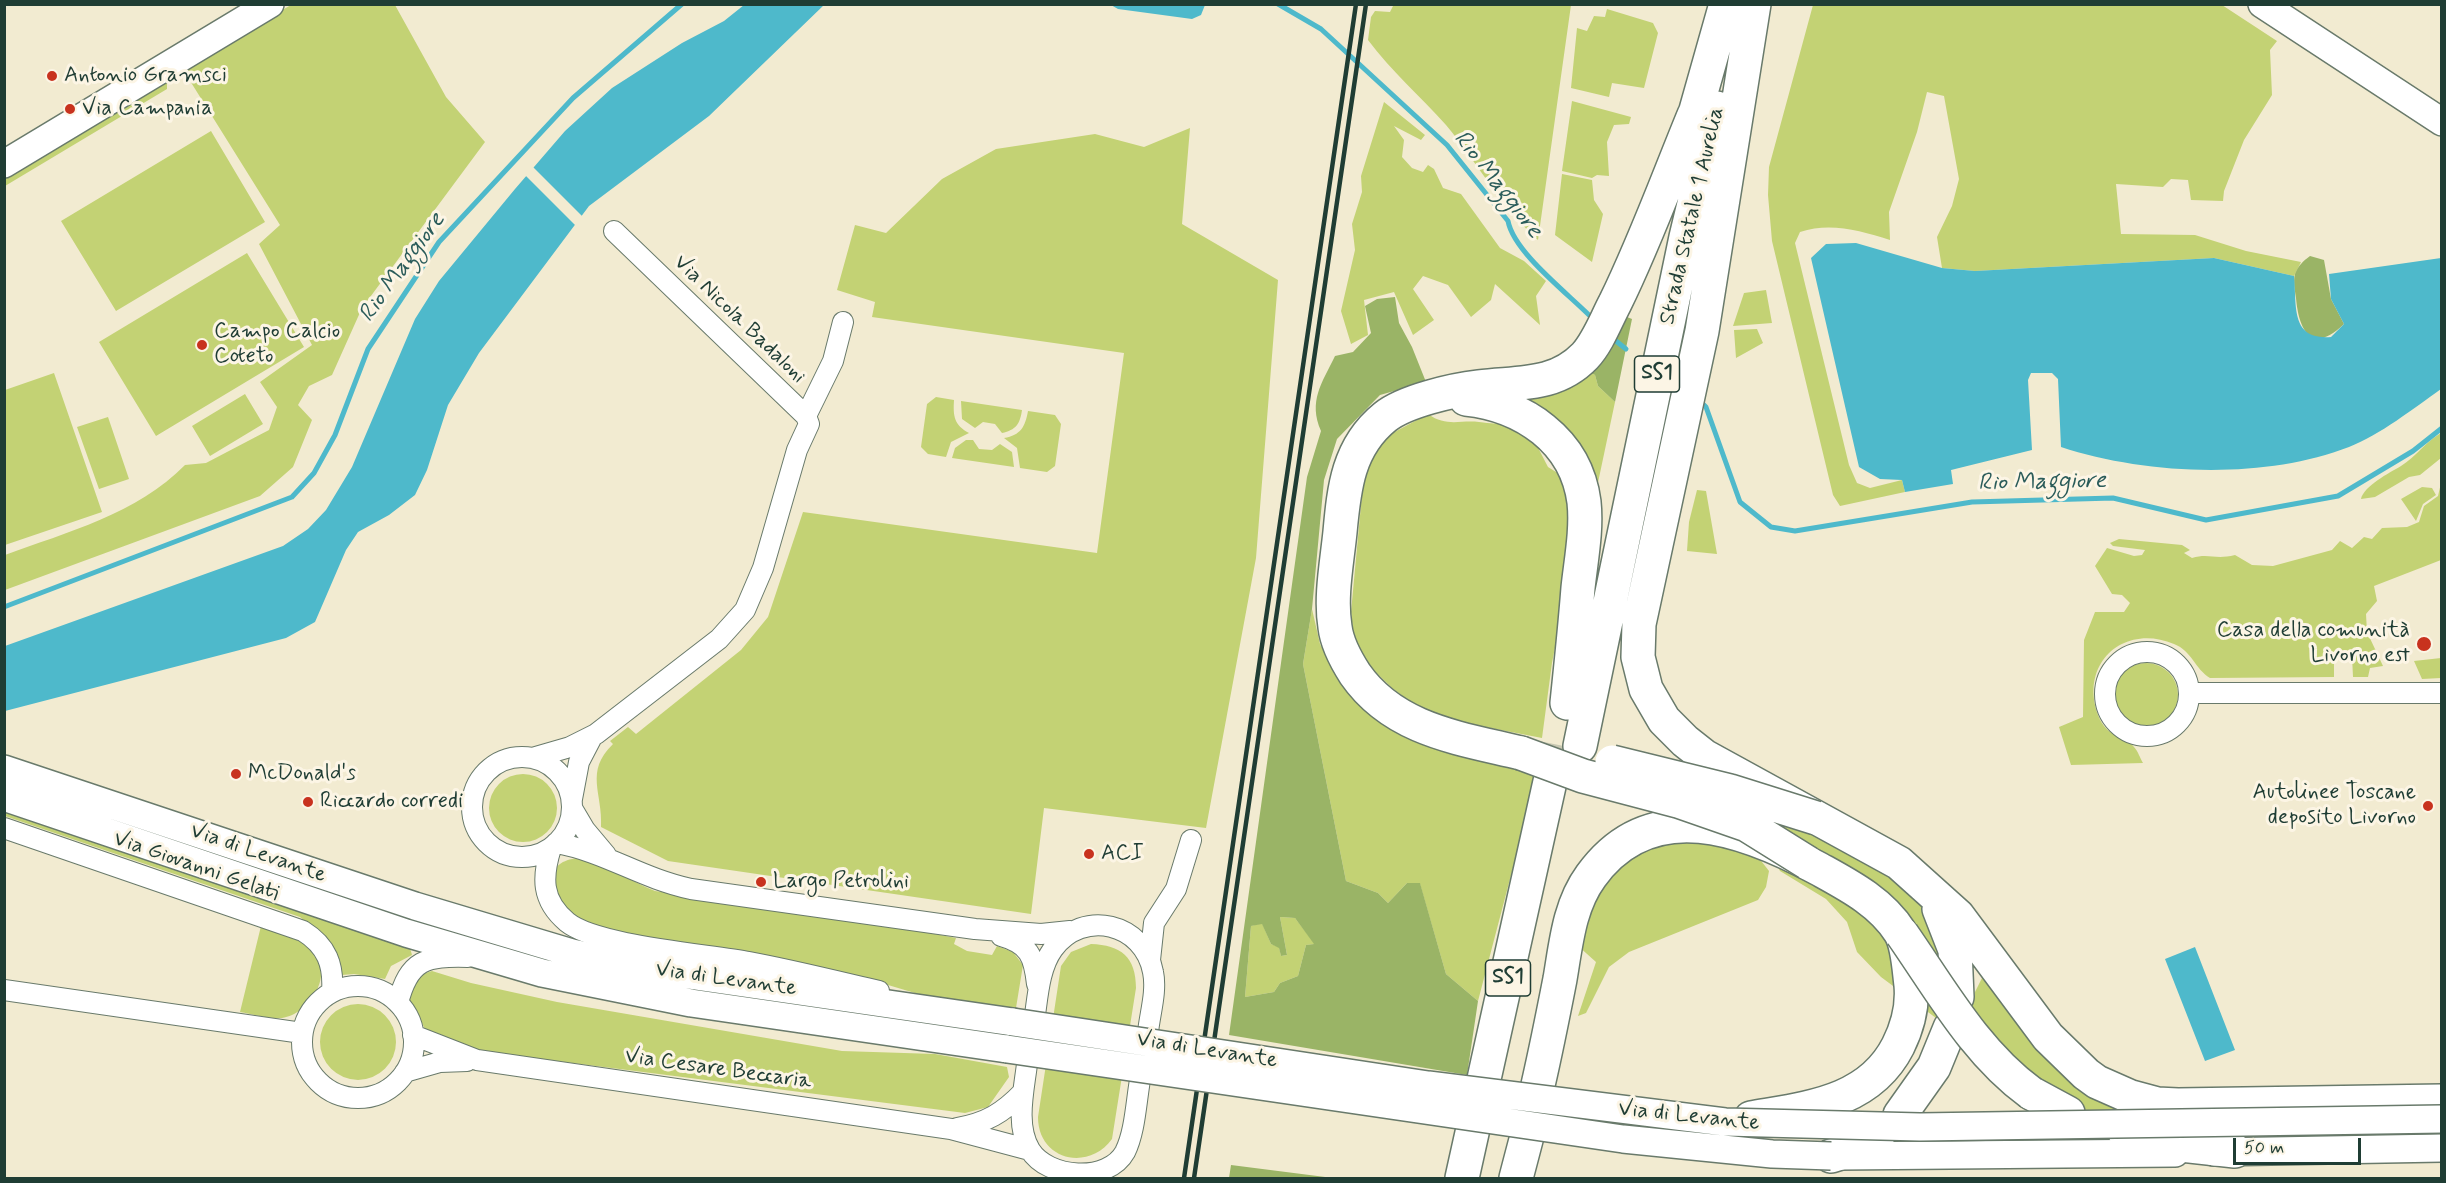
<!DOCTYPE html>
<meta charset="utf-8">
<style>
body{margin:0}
#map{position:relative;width:2446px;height:1183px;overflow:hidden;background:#f2ebd1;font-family:Mynerve,sans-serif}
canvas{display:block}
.frame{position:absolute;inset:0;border:6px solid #1f3d34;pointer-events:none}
.scale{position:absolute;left:2233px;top:1138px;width:128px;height:27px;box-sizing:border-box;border:3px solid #1f3d34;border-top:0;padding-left:8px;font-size:18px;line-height:21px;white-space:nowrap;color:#1f3d34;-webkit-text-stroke:4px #fcf5e5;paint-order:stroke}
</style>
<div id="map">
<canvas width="2446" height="1183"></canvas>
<div class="frame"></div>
<div class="scale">50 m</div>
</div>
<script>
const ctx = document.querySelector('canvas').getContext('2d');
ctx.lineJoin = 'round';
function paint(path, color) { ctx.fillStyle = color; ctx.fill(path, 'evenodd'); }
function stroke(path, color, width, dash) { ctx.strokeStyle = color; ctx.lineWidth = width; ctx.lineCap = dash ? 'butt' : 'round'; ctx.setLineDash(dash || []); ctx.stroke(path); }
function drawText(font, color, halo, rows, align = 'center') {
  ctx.font = font + ' Mynerve,sans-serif'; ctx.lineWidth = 6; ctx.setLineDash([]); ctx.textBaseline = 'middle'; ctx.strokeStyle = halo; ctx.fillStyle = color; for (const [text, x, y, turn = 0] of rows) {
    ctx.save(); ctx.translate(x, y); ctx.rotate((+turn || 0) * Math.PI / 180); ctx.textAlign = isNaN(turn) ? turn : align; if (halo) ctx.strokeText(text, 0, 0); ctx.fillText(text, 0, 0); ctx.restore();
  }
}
const green = new Path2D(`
 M1394,4L1571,5L1538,240C1501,207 1477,162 1446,125C1420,96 1391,71 1368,40L1371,17L1375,11L1390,12Z
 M291,5H395L446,97L485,142L362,308L332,375L309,386L298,405L312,420L293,467L260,496L5,590V555C67,532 137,514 185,465L206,463L269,430L277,407L260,382L312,345L259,244L280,225L182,68Z
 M1813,5H2222L2277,41L2270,50L2272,95L2244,140L2224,191L2223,201L2191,200L2188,180L2171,179L2163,187L2116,184L2121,234L2195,235L2246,251L2301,262L2294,276L2214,258L1975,271L1942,268L1937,237L1952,206L1959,179L1944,96L1927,92L1917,132L1889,212L1890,240C1860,231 1831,222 1800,232L1795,243L1849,465L1857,483L1870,488L1902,480L1905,492L1840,506L1833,495L1772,241L1768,195L1769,167Z
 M1607,9L1653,23L1658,33L1644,88L1612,83L1609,97L1571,88L1577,28L1587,31L1594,16L1605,17Z
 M159,81L167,82V89L5,186V174Z
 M1572,101L1631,117L1629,124L1614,125L1607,142L1609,176L1597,175L1592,178L1562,171Z
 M1384,102L1425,135L1421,140L1394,126L1404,140L1402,157L1412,168L1423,172L1428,165L1434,169L1443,188L1461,194L1500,248L1524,261L1546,281L1536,296L1540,325L1495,284L1491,300L1471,317L1448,285L1423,276L1413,289L1434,320L1413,335L1394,292L1364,300L1368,335L1351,344L1341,311L1355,250L1352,224L1362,192L1361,176Z
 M1190,128L1182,224L1278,280L1256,558L1206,828L1044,808L1031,914L668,861L601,827C603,793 584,772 613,744L610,741L628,727L636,734L741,650L768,617L803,512L1097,553L1124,353L872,317L875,302L837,290L855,225L886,233L942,179L996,149L1095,134L1144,147Z
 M211,131L265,222L116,311L61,221Z
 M1562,174L1592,180L1594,200L1603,214L1592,262L1555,235Z
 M247,253L304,347L156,436L99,342Z
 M1766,290L1772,323L1733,326L1744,293Z
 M1757,329L1763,343L1736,358L1734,330Z
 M1587,371L1595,375L1598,386L1615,402L1592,511L1507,391Z
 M54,373L102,512L5,545V390Z
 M245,394L263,424L210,456L192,426Z
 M936,397L954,400C953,416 954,425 969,433L951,442L946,457L928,454L921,447L927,404Z
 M961,401L1022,410C1020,424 1016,430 1002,433L995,424L983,422L975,428L962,419Z
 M1028,411L1055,415L1061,424L1055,466L1047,472L1020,468L1017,448L1004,438C1021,435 1025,427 1028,411Z
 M1428,414C1446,427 1459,420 1479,422C1490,423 1496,425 1507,421L1533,438L1548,467L1569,480L1578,528L1552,663L1542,738L1465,723L1416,706L1392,688L1366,663L1354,639L1351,612L1364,473L1374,451L1389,435Z
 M108,417L129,479L99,489L77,427Z
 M2441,433V458L2420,475L2409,477L2375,497L2361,499C2364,486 2389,473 2401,466C2416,457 2425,442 2441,433Z
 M966,440H973L979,449L992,450L1000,444L1012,452L1014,467L952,458L955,448Z
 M2441,483V560L2374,586L2377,601L2366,614L2367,632L2383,666L2370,668L2368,677H2353L2352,656H2334V677L2210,678C2195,669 2192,651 2174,644C2124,623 2079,663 2098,715C2107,739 2124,734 2134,747C2138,751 2140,758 2143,763L2071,765L2059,727L2083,717L2084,640L2095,612H2124L2130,603L2122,595L2112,594L2095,566L2107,548L2134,556L2142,555L2145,550L2113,546L2110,543L2119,539L2182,545L2190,550L2184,553L2192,558C2209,553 2215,560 2235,555L2252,565L2273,566L2332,550L2340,541L2352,548L2364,537L2372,539L2382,528L2407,527L2419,522L2424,506L2438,496Z
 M2422,487L2432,488L2436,495L2423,504L2416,521L2401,499Z
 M1697,490L1706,491L1717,554L1687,551L1689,522Z
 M1312,609L1320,644L1335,673L1537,776L1478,1001L1446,974L1420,884L1407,883L1388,903L1378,893L1346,881L1303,664Z
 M2441,658V678L2422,679L2414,661Z
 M2114 695a32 32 0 1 1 64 0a32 32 0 1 1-64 0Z
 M489 808a34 34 0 1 1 68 0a34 34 0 1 1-68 0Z
 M1748,805L1832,842L1887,873L1918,899L1939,927L1940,1021L1881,977L1857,952L1847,922L1826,899L1780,871Z
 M5,808L410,948L412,955L391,966L385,979L354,974L342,975L329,942L300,917L5,816Z
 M1676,834L1755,853L1769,871L1766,887L1758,900L1629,952L1609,967L1586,1013L1578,1016L1596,962L1577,945L1583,923L1616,863Z
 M581,858C606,864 630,881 655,891L883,924L956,938L954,944L967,951L992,955L997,946L1013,952L1023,965L1015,1014L955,1005L868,979L630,937L571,918L548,879C557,864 563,859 581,858Z
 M1280,917L1295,918L1315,944L1306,945L1298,976L1280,983L1274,992L1245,997L1251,926L1262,923L1271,944L1279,947L1281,956L1287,955Z
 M261,926C273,930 304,941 313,950C335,974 310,1014 282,1018C269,1019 252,1014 240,1012Z
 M1091,944C1121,945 1136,957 1136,988L1112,1139C1088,1172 1038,1160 1038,1117L1061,966L1071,952Z
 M432,971L471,983L557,1002L842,1051L935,1054L1007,1067L1009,1077L988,1107L965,1113L486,1052L431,1040L409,999C409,985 419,974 432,971Z
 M1990,975L2038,1052L2079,1084L2133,1111L2088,1113L2047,1092L2015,1070L1972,1011L1975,992L1983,976Z
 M320 1042a38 38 0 1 1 76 0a38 38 0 1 1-76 0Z`);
const forest = new Path2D(`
 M2310,256L2324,260L2331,299L2344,324C2313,354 2299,333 2296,298C2295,291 2293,281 2295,274C2298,266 2303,261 2310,256Z
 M1395,297L1399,323L1412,347L1426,382L1380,395L1337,439L1324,480L1312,609L1303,664L1346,881L1378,893L1388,903L1407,883H1420L1446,974L1478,1001L1467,1075L1229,1035L1307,477L1321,431C1308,401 1322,383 1335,356L1353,352L1371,333L1365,306L1377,299ZM1280,917L1295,918L1314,944L1306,945L1298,976L1280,983L1274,992L1245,997L1251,926L1262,924L1271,944L1279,948L1281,956L1287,955Z
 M1622,315L1632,319L1615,402L1598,386L1595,375L1587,371Z
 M1231,1165L1333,1178H1229Z`);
const water = new Path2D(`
 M744,5H824L709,116L589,206L479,353L448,405L427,470L415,495L389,515L358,532L346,550L315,622L286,638L5,711V646L283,546L308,529L326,510L352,467L415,319L439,281L515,189L565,131L612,88L682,43L724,21Z
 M1111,5H1205L1201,15L1192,19L1118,9Z
 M1856,243L1942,268L1975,271L2214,258L2294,276C2297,306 2290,340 2331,337L2344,324L2331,299L2329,274L2441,258V389C2414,408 2380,435 2349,447C2264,480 2146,475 2061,447L2058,379L2052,373H2031L2028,380L2032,450L1951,470L1953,484L1905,492L1902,480L1880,479L1859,467L1811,258L1826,244Z
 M2195,947L2235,1050L2205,1061L2165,959Z`);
const pier = new Path2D(`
 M531,165L583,217L576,226L524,174Z`);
const stream = new Path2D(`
 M1278,4L1321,29L1447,145L1508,221C1514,253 1570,295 1594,320
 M1611,337L1626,349
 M1699,400L1706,407L1740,502L1771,527L1795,531L1972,502L2113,498L2206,520L2338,496L2413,451L2442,428
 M4,607L292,497L314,473L335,435L368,349L439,242L573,98L682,4`);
const highwayTunnel = new Path2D(`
 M1551,777L1558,742`);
const street = new Path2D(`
 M806,416L833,361L843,322
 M2105 694a42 42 0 1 1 84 0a42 42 0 1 1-84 0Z
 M2189,693H2442
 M472 807a50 50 0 1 1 100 0a50 50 0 1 1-100 0Z
 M532,758L570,747L596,734L719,639L745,610L763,568L797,450L809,424L806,416L614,231
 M572,799L579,762L592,737
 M572,808L585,830L606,855
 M4,828L303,931C327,946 334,965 332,992
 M556,843C606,852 640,878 691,889L975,929L1041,934L1070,931
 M551,848C542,877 541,900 567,922C596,946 707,954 749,962C792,970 836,981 879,991
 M1001,936C1029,944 1034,956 1037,984
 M1150,960L1154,923L1176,889L1191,840
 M302 1042a56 56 0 1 1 112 0a56 56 0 1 1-112 0Z
 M4,990L302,1033
 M398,1003C409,959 426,956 468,957
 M1035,1015C1038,993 1040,967 1053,949C1083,908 1144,923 1153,972C1157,991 1150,1013 1148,1032
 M413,1035L477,1060L951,1129L1030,1150
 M1027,1064C1024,1090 1015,1125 1030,1150C1048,1179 1108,1183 1125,1152C1135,1132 1136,1103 1140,1080
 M405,1072L440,1062L467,1061
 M957,1128C986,1123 1003,1113 1023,1092`);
const secondary = new Path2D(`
 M2262,4L2442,122
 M4,164L270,4
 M4,769L415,906L572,953L654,970L1013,1022
 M4,797L406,933L542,973L691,1003L1007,1049
 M2214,1152L2442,1148
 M1839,1156L2175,1153`);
const highway = new Path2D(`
 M1754,4L1702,331L1639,624L1638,657L1646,689L1664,720L1685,741L1704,756L1899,863L1958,916L2048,1037L2086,1074L2097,1082L2131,1097L2157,1104L2178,1105L2442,1101
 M1689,135L1726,4
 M1466,399C1523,405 1576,440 1584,502C1587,530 1581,560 1578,588C1575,627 1571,665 1567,703
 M1580,746L1686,237L1717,108
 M1521,753C1459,738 1394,730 1355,674C1346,660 1337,644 1335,627C1330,597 1337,562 1340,532C1344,488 1348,447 1385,417C1405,401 1453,390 1479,387C1518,382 1555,387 1585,356C1598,342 1606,320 1615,303C1645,242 1668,178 1694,115
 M1939,909L1955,950L1957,997
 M1538,1085C1546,1050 1553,1015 1560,979C1566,944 1569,906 1591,876C1651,793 1745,829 1819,869C1848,885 1881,902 1900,932C1908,945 1909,970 1911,985C1913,1007 1908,1026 1898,1046C1869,1103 1807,1108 1751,1118
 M2031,1093L2068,1113
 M1900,1115L1934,1067L1950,1028
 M2125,1133L2172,1144L2235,1151
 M1831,1156L1857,1148L1878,1136
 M1462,1178L1551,777
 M1516,1178L1527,1136`);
const rail = new Path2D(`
 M1184,1178L1356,4
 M1194,1178L1366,4`);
const secondaryBridge = new Path2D(`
 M1013,1022L1428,1085L1725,1122L1920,1127L2442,1119
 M1007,1049L1623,1139L1772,1154L1831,1156`);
const highwayBridge = new Path2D(`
 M1521,753L1583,776L1678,801L1747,825L1808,863
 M1612,762L1730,791L1816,818
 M1902,934C1941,990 1975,1052 2031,1093`);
const markers = [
 [52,76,6,"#c8321e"],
 [70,109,6,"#c8321e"],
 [202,345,6,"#c8321e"],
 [2424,644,8,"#c8321e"],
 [236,774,6,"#c8321e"],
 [308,802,6,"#c8321e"],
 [2428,806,6,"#c8321e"],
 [1089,854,6,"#c8321e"],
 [761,882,6,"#c8321e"]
];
const shields = [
 [1657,374,45],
 [1508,978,45]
];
const shieldNames = [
 ["SS1",1657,374],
 ["SS1",1508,978]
];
const poiNames = [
 ["Antonio Gramsci",64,76],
 ["Via Campania",82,109],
 ["Campo Calcio",214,332],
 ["Coteto",214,357],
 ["Casa della comunità",2410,631,"right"],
 ["Livorno est",2410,656,"right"],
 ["McDonald's",248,774],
 ["Autolinee Toscane",2416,793,"right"],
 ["deposito Livorno",2416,818,"right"],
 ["Riccardo corredi",320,802],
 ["ACI",1101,854],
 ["Largo Petrolini",773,882]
];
const streetNames = [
 ["Strada Statale 1 Aurelia",1693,216,-77],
 ["Via Nicola Badaloni",739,320,44],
 ["Via di Levante",258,854,19],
 ["Via Giovanni Gelati",196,867,19],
 ["Via di Levante",726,980,8],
 ["Via di Levante",1207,1051,9],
 ["Via Cesare Beccaria",718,1070,8],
 ["Via di Levante",1689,1117,6]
];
const waterNames = [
 ["Rio Maggiore",1497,185,52],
 ["Rio Maggiore",403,268,-54],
 ["Rio Maggiore",2042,483,-1]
];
paint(green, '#c3d274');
paint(forest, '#9ab466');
paint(water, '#4eb9cb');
paint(pier, '#f2ebd1');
stroke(stream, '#4eb9cb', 5);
stroke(highwayTunnel, '#c8c8b2', 33, [33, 16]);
stroke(street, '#697a6b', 22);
stroke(secondary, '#697a6b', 30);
stroke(highway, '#697a6b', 36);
stroke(street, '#fff', 20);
stroke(secondary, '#fff', 27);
stroke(highway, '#fff', 33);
stroke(rail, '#1f3d34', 4.5);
stroke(secondaryBridge, '#697a6b', 30, []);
stroke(highwayBridge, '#697a6b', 36, []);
stroke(secondaryBridge, '#fff', 27);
stroke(highwayBridge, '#fff', 33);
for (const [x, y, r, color] of markers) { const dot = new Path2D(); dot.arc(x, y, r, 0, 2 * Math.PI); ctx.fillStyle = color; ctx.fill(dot); stroke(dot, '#fcf5e5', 2); }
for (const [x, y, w] of shields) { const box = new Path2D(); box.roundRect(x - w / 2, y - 18, w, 36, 4.5); ctx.fillStyle = '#fcf5e5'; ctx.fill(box); stroke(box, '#1f3d34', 1.5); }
drawText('bold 21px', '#1f3d34', null, shieldNames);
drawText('22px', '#1f3d34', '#fcf5e5', poiNames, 'left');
drawText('22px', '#1f3d34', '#fcf5e5', streetNames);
drawText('italic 24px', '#2b5c5a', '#fcf5e5', waterNames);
</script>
